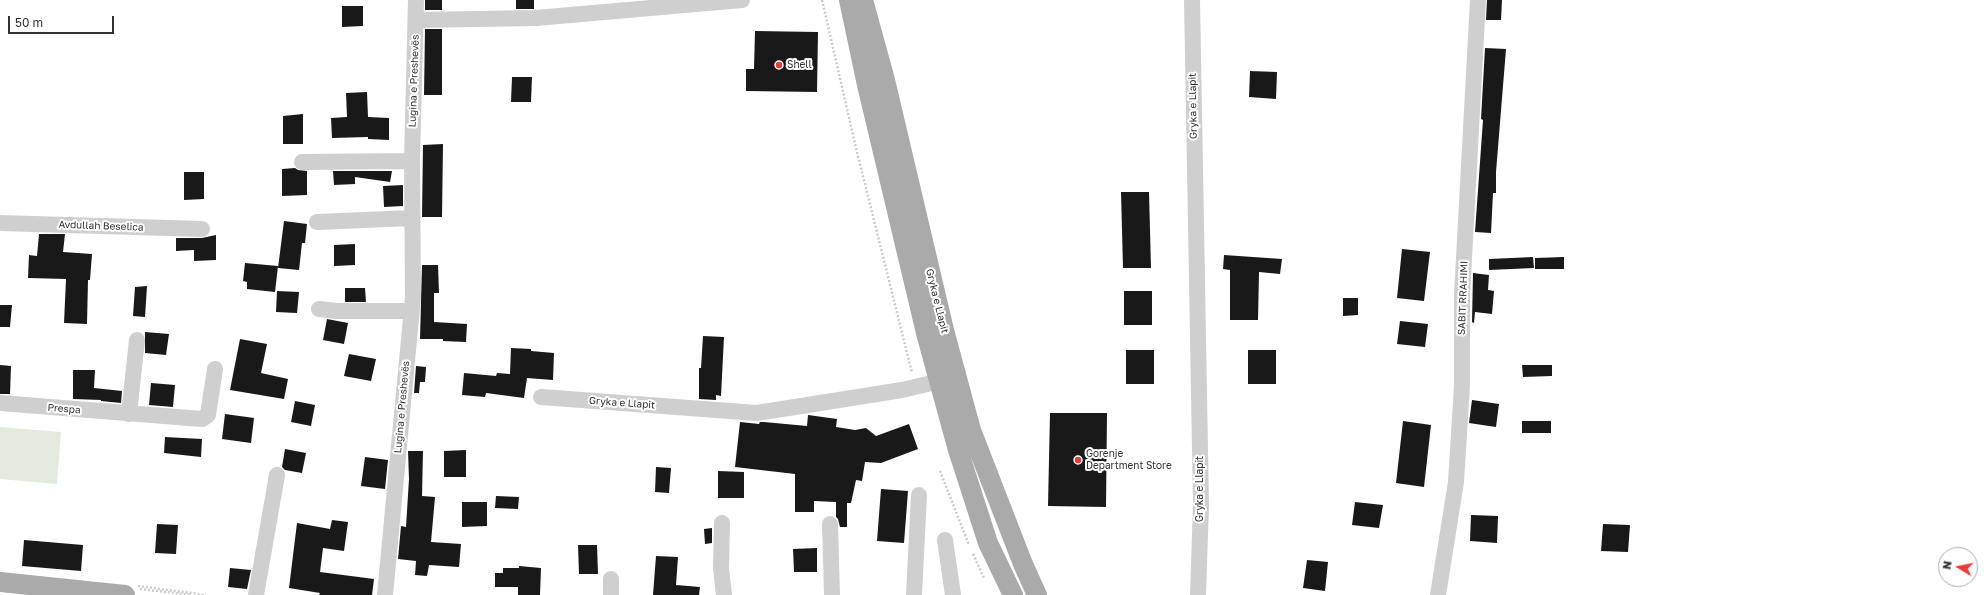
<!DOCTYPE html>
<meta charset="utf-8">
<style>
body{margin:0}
#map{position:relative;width:1986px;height:595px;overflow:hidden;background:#fff;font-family:"Golos Text",sans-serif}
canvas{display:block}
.north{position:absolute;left:1938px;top:547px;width:40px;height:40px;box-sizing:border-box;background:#fff;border:1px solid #adadad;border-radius:50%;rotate:280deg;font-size:11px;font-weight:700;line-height:16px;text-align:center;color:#323232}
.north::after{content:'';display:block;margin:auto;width:14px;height:18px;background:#e33e39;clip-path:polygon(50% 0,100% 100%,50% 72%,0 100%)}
.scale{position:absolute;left:8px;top:16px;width:106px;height:18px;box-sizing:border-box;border:2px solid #323232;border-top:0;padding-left:5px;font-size:12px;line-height:14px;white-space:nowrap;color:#323232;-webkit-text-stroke:3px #fff;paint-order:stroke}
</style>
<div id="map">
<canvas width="1986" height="595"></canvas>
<div class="north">N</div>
<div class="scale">50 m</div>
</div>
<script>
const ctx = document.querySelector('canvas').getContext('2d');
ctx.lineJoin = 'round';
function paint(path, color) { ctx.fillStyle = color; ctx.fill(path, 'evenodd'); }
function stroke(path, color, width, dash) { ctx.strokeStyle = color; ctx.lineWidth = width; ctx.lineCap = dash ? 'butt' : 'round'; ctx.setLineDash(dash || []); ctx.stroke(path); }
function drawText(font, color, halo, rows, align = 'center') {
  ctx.font = font + ' "Golos Text",sans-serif'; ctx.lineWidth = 4; ctx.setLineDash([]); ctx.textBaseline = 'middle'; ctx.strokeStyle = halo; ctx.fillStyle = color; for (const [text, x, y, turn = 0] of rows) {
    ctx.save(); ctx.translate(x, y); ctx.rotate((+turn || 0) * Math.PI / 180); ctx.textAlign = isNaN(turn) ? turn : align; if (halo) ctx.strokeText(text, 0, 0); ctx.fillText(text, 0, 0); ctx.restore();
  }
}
const green = new Path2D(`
 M0,427L61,432L57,484L0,479Z`);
const building = new Path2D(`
 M425,0H442V10H425Z
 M516,0H534V9H516Z
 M1487,0H1502L1501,20H1486Z
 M342,6H363V26L342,27Z
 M425,29H442V95H424Z
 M755,31L818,32L817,92L746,91V69H754Z
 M1485,48L1506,49L1496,172V193H1493L1491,233L1475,232L1483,120L1481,119Z
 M1250,71L1277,72L1276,99L1249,97Z
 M512,77H532L531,102H511Z
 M367,92L368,117L389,118V140L368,139V137L332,138L331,118L347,117L346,93Z
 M303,114V144H283V116Z
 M443,144L442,217H422L423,145Z
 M295,168L298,170L307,171V195L282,196V169Z
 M333,171H392L390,182L355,177V184L334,185Z
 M184,172H204V199L184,200Z
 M403,185V206L384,207L383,186Z
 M1121,192H1149L1151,268H1123Z
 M284,221L307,224L305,243H302L299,270L278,268Z
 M39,234H65L63,252L92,254L90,280H88L87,324L64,323L66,279L28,278L29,255L37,256Z
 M216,235V260L194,261V250L176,251V238H202Z
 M355,244V265L334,266V245Z
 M1402,249L1430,252L1424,301L1397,298Z
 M1224,255L1282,259L1280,274L1259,272L1258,320H1230V270L1223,269Z
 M1533,257L1534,268L1489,270V259Z
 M1564,257V269H1535V258Z
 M245,263L278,266L275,292L247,289V282L243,281Z
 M422,265H438L439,293H434V322L467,324L466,342L443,341V339H420Z
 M1473,273L1489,275L1488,290L1494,291L1492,314L1475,312L1474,323L1472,322Z
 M147,286L145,317L133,316L135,287Z
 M345,288H365L366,302H345Z
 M277,291L299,292L297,313L276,312Z
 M1124,291H1152V325H1124Z
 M1343,298H1358V315L1343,316Z
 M0,305H12L10,327H0Z
 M327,319L348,323L344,344L323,340Z
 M1400,321L1428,324L1425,347L1397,344Z
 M145,332L169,334L166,355L145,353Z
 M703,336L724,337L721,396L716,395V400L699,399V368H701Z
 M240,339L267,344L261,373L288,379L284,399L230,390Z
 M511,348L531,349V351L554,353L553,380L527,378L524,398L486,393L485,397L462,395L464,373L496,376L497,373L510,374Z
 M1126,350H1154V384H1126Z
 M1248,350H1276V384H1248Z
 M349,354L376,359L371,381L344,376Z
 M0,365L11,366L10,394H0Z
 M1522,365H1552V376L1523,377Z
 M416,366L426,367L425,382H420L419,393H414Z
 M73,370H95L94,388L122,391L121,403L101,401V400L73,399Z
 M151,383L175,385L173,407L149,405Z
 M1472,400L1499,404L1496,427L1469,423Z
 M295,401L315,405L311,426L291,422Z
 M1050,413H1107L1106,507L1048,506Z
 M225,414L254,418L251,443L222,439Z
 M808,415L837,419L836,427L855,430L866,428L876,436L909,424L918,449L881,463L865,462L862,481L856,480L851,503H847V527H840L838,519L836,517V502L814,501V512H795V474L735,467L740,422L759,424L760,422H764L807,426Z
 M1403,421L1431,425L1424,487L1396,483Z
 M1522,421H1551V433H1522Z
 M165,437L202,439L201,457L164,453Z
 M285,449L306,453L302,473L285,470L282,467Z
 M466,450V477H444V451Z
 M408,451H423L422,496L435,497L431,542L461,544L459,567L429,565L427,576L415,575L416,561L398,559L401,526L406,527L409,479Z
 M365,457L388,460L385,489L361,486Z
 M656,467L671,468L669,493L655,492Z
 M718,471L744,472V498H718Z
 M881,489L908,491L904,543L877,541Z
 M496,496L519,497L518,509L495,508Z
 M462,502H487V526L462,527Z
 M1355,502L1383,505L1379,528L1352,525Z
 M1471,515L1498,516L1497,543L1470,541Z
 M332,520L348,522L344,551L323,548L320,572L374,579L372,595H319L320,593L289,588L297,523L330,529Z
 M157,524L178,525L176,554L155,553Z
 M1603,524L1630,525L1628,552L1601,551Z
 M712,528V543L705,544L704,529Z
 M24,540L83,545L81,571L22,566Z
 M578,545H597L598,574H579Z
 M817,548V572H794L793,549Z
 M656,556L678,557L676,585L700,587L699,595H653Z
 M1307,560L1328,562L1325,591L1303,588Z
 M519,566L541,568L540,595H518V587H495V573H503V568H519Z
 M230,568L251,570L247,589L228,587Z`);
const path = new Path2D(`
 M822,0L856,148L912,373
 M940,471L969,545
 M973,554L984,578
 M138,586L206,595
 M140,589L191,595`);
const minor = new Path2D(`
 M1192,0L1201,505L1198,595
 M416,20L536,18L742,0
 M302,162L412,161
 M317,222L412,218
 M0,223L202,229
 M319,309L337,311H411
 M541,397L757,413L902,390L940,381
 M0,403L202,419L208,415L215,369
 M129,414L137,340
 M722,523L721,568L724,595
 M830,524L832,595
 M945,540L953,595
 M256,595L277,475
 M385,595L413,297L412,161L416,0
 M611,595V579
 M914,595L919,495
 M1438,595L1456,482L1462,385V295L1478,0`);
const major = new Path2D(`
 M849,0L867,85L926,333L958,450L988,543L1013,595
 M863,0L885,80L944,330L971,430L1023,564L1037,595
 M0,582L125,595`);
const markers = [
 [779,65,4,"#e33e39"],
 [1078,460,4,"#e33e39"]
];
const poiNames = [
 ["Shell",787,65],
 ["Gorenje",1086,454],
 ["Department Store",1086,466]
];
const streetNames = [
 ["Lugina e Preshevës",414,81,-88],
 ["Gryka e Llapit",1193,106,-91],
 ["Avdullah Beselica",101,226,2],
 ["SABIT RRAHIMI",1463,298,-88],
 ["Gryka e Llapit",937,301,76],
 ["Gryka e Llapit",622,403,4],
 ["Lugina e Preshevës",402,407,-85],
 ["Prespa",64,409,5],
 ["Gryka e Llapit",1200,489,-90]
];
paint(green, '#e3ebde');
paint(building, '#191919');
stroke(path, '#ccc', 2.5, [2, 2]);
stroke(minor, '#cfcfcf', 16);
stroke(major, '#aaa', 20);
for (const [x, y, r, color] of markers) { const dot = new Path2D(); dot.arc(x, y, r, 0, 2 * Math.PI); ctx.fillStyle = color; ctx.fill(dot); stroke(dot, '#fff', 1.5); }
drawText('10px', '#323232', '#fff', poiNames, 'left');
drawText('10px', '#323232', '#fff', streetNames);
</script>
